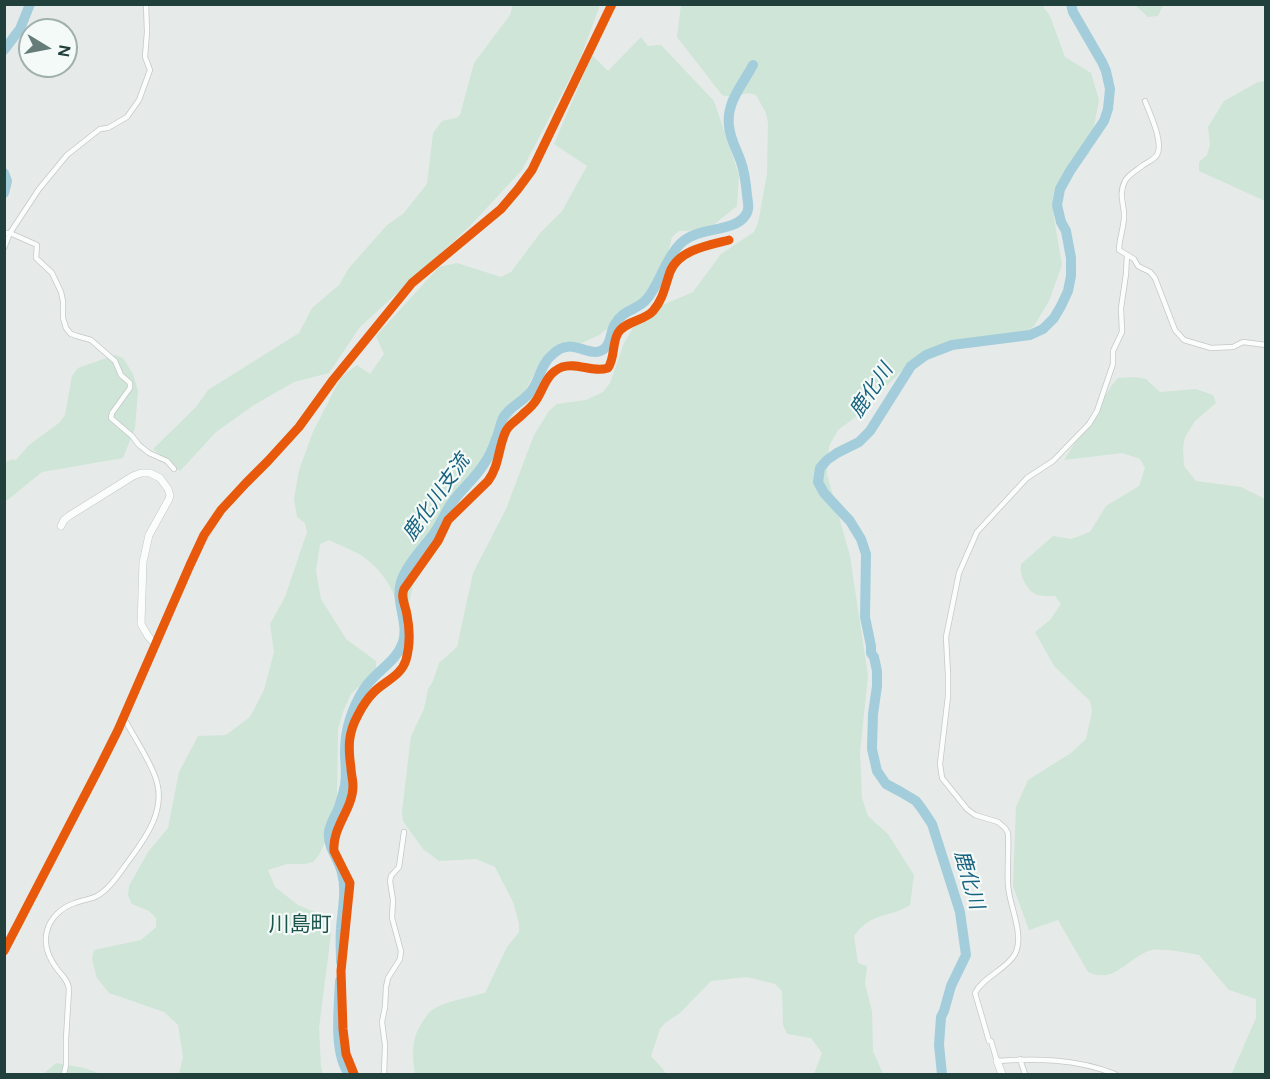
<!DOCTYPE html>
<meta charset="utf-8">
<style>
body{margin:0}
#map{position:relative;width:1270px;height:1079px;overflow:hidden;background:#e6ebe9;font-family:"DM Sans",sans-serif}
canvas{display:block}
.frame{position:absolute;inset:0;border:6px solid #21403c;pointer-events:none}
.north{position:absolute;left:18px;top:18px;width:60px;height:60px;box-sizing:border-box;background:#f4faf7;border:2px solid #a0b0ac;border-radius:50%;rotate:100deg;font-size:16px;font-weight:700;line-height:24px;text-align:center;color:#21403c}
.north::after{content:'';display:block;margin:auto;width:21px;height:27px;background:#667c79;clip-path:polygon(50% 0,100% 100%,50% 72%,0 100%)}
</style>
<div id="map">
<canvas width="1270" height="1079"></canvas>
<div class="frame"></div>
<div class="north">N</div>
</div>
<script>
const ctx = document.querySelector('canvas').getContext('2d');
ctx.lineJoin = 'round';
function paint(path, color) { ctx.fillStyle = color; ctx.fill(path, 'evenodd'); }
function stroke(path, color, width, dash) { ctx.strokeStyle = color; ctx.lineWidth = width; ctx.lineCap = dash ? 'butt' : 'round'; ctx.setLineDash(dash || []); ctx.stroke(path); }
function drawText(font, color, halo, rows, align = 'center') {
  ctx.font = font + ' "DM Sans","Noto Sans JP",sans-serif'; ctx.lineWidth = 4.5; ctx.setLineDash([]); ctx.textBaseline = 'middle'; ctx.strokeStyle = halo; ctx.fillStyle = color; for (const [text, x, y, turn = 0] of rows) {
    ctx.save(); ctx.translate(x, y); ctx.rotate((+turn || 0) * Math.PI / 180); ctx.textAlign = isNaN(turn) ? turn : align; if (halo) ctx.strokeText(text, 0, 0); ctx.fillText(text, 0, 0); ctx.restore();
  }
}
const green = new Path2D(`
 M513,5H600L580,59L522,170L469,227L360,327L329,373L294,382L254,405L216,432L180,471L153,449L196,407L208,390L299,333L312,308L339,285L349,268L387,225L403,214L427,184L433,133L442,121L456,118L460,115L474,63L510,15Z
 M681,5H1042L1050,16L1065,57L1091,73L1099,100L1089,153L1066,182L1057,200L1054,218L1062,265L1049,301L1034,326L1019,337H1001L925,356L901,371L861,413L838,430L829,446L827,474L850,556L868,676L860,752L862,798L868,816L888,834L914,875L910,905C888,919 872,911 854,936L858,963L867,966L865,984L872,1011L873,1051L883,1074H814L822,1053L811,1038L787,1034L783,1025L782,991L775,984L747,977L711,981L680,1013L665,1023L660,1029L651,1056L662,1068L666,1074H415C412,1055 411,1038 423,1021C426,1017 428,1013 432,1010C444,1002 470,997 485,993L507,947L519,932V923L513,902L495,867L476,859L439,861L423,849L403,821L402,811L411,736L424,709L428,689L433,681L439,663L457,647L473,573L506,509L534,435L549,411L557,404L586,400L603,392L610,383L624,343L634,326L658,307L693,292L721,254L754,232L758,223L767,174L768,123L766,113L756,95C741,90 737,100 722,95L677,37Z
 M1135,5H1163L1158,16L1148,17Z
 M641,37L648,46L661,45L714,101L739,175L737,206L707,230L679,231L672,237L659,290L599,335L582,343L556,348L541,360L496,449L445,505L419,560L408,607L399,612C396,590 379,566 359,554C350,549 339,545 329,540L320,544L316,571L321,599L346,639L376,661V670L351,694L343,712L338,729L337,798L331,829L319,855L313,862L305,864H287L268,870L275,887L298,905L324,916L331,934L319,1028L321,1067L323,1074H179L183,1057L178,1025L164,1012L109,993L97,978L92,959L94,950L141,940L156,927V918L149,911L132,904L128,895L129,886L148,852L168,828L179,772L198,736L226,735L250,717L264,690L274,652L270,624L285,597L307,532L305,523L297,517L294,499L299,470L313,432L341,377L357,365L370,374L384,354L376,336L439,267L457,263L501,277L511,272L541,232L562,211L587,166L554,144L592,55L608,71Z
 M1265,81H1266L1265,201L1199,171V162L1207,155L1210,145L1208,127L1224,101L1258,82Z
 M115,355L123,358L133,374L138,391L135,428L123,458L42,472L5,502V462L14,459L15,461L29,445L59,423L65,415L72,376L78,368Z
 M1136,377L1146,379L1160,392L1196,389L1213,395L1216,403L1195,421L1185,437L1183,448L1184,466L1196,481L1241,487L1265,499V1074H1234L1232,1073L1256,1018V999L1229,990L1199,955C1188,953 1162,948 1152,950C1128,956 1116,985 1088,972L1058,920L1029,930L1013,886L1016,807L1028,780L1071,753L1086,739L1092,711L1090,701L1054,666L1035,632L1050,620L1061,604L1055,596C1040,596 1033,597 1025,583C1021,575 1020,572 1021,564L1053,536L1071,539L1090,532L1106,506L1139,486L1145,468L1140,459L1122,453L1064,460L1112,385L1118,378Z
 M56,1063L84,1068L101,1074H43Z`);
const river = new Path2D(`
 M4,50L20,29L30,4
 M4,173L7,181L4,193
 M341,962C341,951 340,940 341,929C342,911 347,891 342,873C339,859 327,847 329,832C330,824 334,818 337,812C341,803 343,794 345,785C347,774 345,763 345,752C345,729 352,708 364,689C375,671 396,663 403,642C409,623 395,602 401,582C406,566 422,549 432,536C439,527 443,517 449,507C459,491 474,480 484,464C489,457 493,448 496,439C499,433 500,425 503,418C510,405 527,401 534,387C540,376 542,363 553,354C572,335 589,360 604,349C612,343 610,331 615,324C623,310 636,310 645,301C659,287 664,260 680,244C697,226 733,233 745,216C750,210 748,203 747,195C746,184 745,173 741,162C737,150 730,139 729,126C726,102 743,84 753,65
 M340,981C339,1008 333,1052 349,1074
 M942,1074L939,1045L941,1017L944,1011L951,986L966,955L960,912L932,824L922,809L916,801L901,792L886,784L877,771L872,749L873,714L877,686V671L874,657L871,653V646L865,617L866,554L861,539L850,521L824,493L818,482L820,468L827,460L837,453L859,442L870,431L911,366L926,355L952,345L1030,335L1043,329L1054,318L1061,306L1068,291L1071,276V258L1066,231L1061,222L1057,205L1060,189L1070,171L1104,121L1108,109L1110,89L1106,71L1102,62L1073,12L1071,4`);
const street = new Path2D(`
 M1145,101C1150,114 1164,143 1157,155C1154,160 1147,162 1142,166C1137,170 1128,175 1125,181C1119,192 1123,202 1124,213C1125,225 1119,238 1119,250L1134,259L1138,266L1150,272L1155,278L1175,330L1184,340L1211,348L1233,347L1243,342L1266,345
 M4,233H10L37,245L36,258L52,273L61,292L63,301V318L66,328L71,334L77,336L91,340L115,361L121,375L130,383V388L112,413L111,418L132,436L139,445L149,453L167,461L174,469
 M4,248L10,233L39,189L67,155L100,129L108,128L127,117L139,100L150,70L145,57L147,32L146,4
 M4,951L99,768L124,718L155,644
 M1020,1059L1025,1074
 M64,1074L66,1065V1039L69,989C68,979 60,974 55,966C48,956 44,943 47,931C50,918 62,907 75,903C82,900 89,900 97,896C111,888 120,872 130,859C147,836 166,809 156,779C150,760 133,736 124,718
 M354,1074L346,1054L343,1029L341,971L350,883L334,851C332,827 353,809 353,786C353,780 351,773 351,768C348,747 348,733 358,715C362,707 368,698 374,692C385,681 401,676 406,660C410,646 410,630 407,615C406,606 400,598 404,589L438,541L448,520L488,481C499,466 498,450 505,433C508,424 518,420 524,413C529,409 534,404 537,399C545,386 546,374 562,367C577,362 593,373 608,368C615,358 612,343 618,333C625,321 644,321 653,311C663,300 665,286 670,272C678,250 709,245 729,240
 M384,1074L385,1045L382,1022L385,1007L386,987L388,978L400,959L401,951L392,918L393,900L390,881L391,876L399,867L404,832
 M1115,1074C1077,1059 1037,1058 997,1061L991,1041H989L975,993C983,977 1007,969 1015,954C1025,935 1009,905 1008,885C1007,868 1009,850 1008,833L1005,828L998,822L975,815L967,809L942,778L940,764L948,696V675L946,637L959,573L977,532L1027,478L1053,461L1089,424L1097,411L1113,364V351L1122,332L1121,308L1126,274L1127,255`);
const secondary = new Path2D(`
 M61,526L64,520L69,516L133,476L141,473H150L160,478L168,489L170,495L169,499L149,535L143,562L141,624L148,636L155,644L200,544L221,510L246,483L268,461L299,427L333,380L412,283L501,209L518,189L532,170L612,4
 M997,1061L1002,1074`);
const cycleway = new Path2D(`
 M4,951L99,768L118,730L190,565L204,535L221,510L246,483L268,461L299,427L333,380L412,283L501,209L518,189L532,170L612,4
 M354,1074L346,1054L343,1029L341,971L350,883L334,851C332,827 353,809 353,786C353,780 351,773 351,768C348,747 348,733 358,715C362,707 368,698 374,692C385,681 401,676 406,660C410,646 410,630 407,615C406,606 400,598 404,589L438,541L448,520L488,481C499,466 498,450 505,433C508,424 518,420 524,413C529,409 534,404 537,399C545,386 546,374 562,367C577,362 593,373 608,368C615,358 612,343 618,333C625,321 644,321 653,311C663,300 665,286 670,272C678,250 709,245 729,240`);
const waterNames = [
 ["鹿化川",872,391,-56],
 ["鹿化川支流",437,498,-55],
 ["鹿化川",968,880,74]
];
const quarterNames = [
 ["川島町",300,925]
];
paint(green, '#cee5d7');
stroke(river, '#a4cddc', 10);
stroke(street, '#c3c8c6', 6);
stroke(secondary, '#c1c9c6', 8);
stroke(street, '#fbfcfc', 4.5);
stroke(secondary, '#fbfcfc', 7);
stroke(cycleway, '#e8590c', 9);
drawText('italic 20px', '#176280', '#f4faf7', waterNames);
drawText('21px', '#1b544d', '#f4faf7', quarterNames);
</script>
